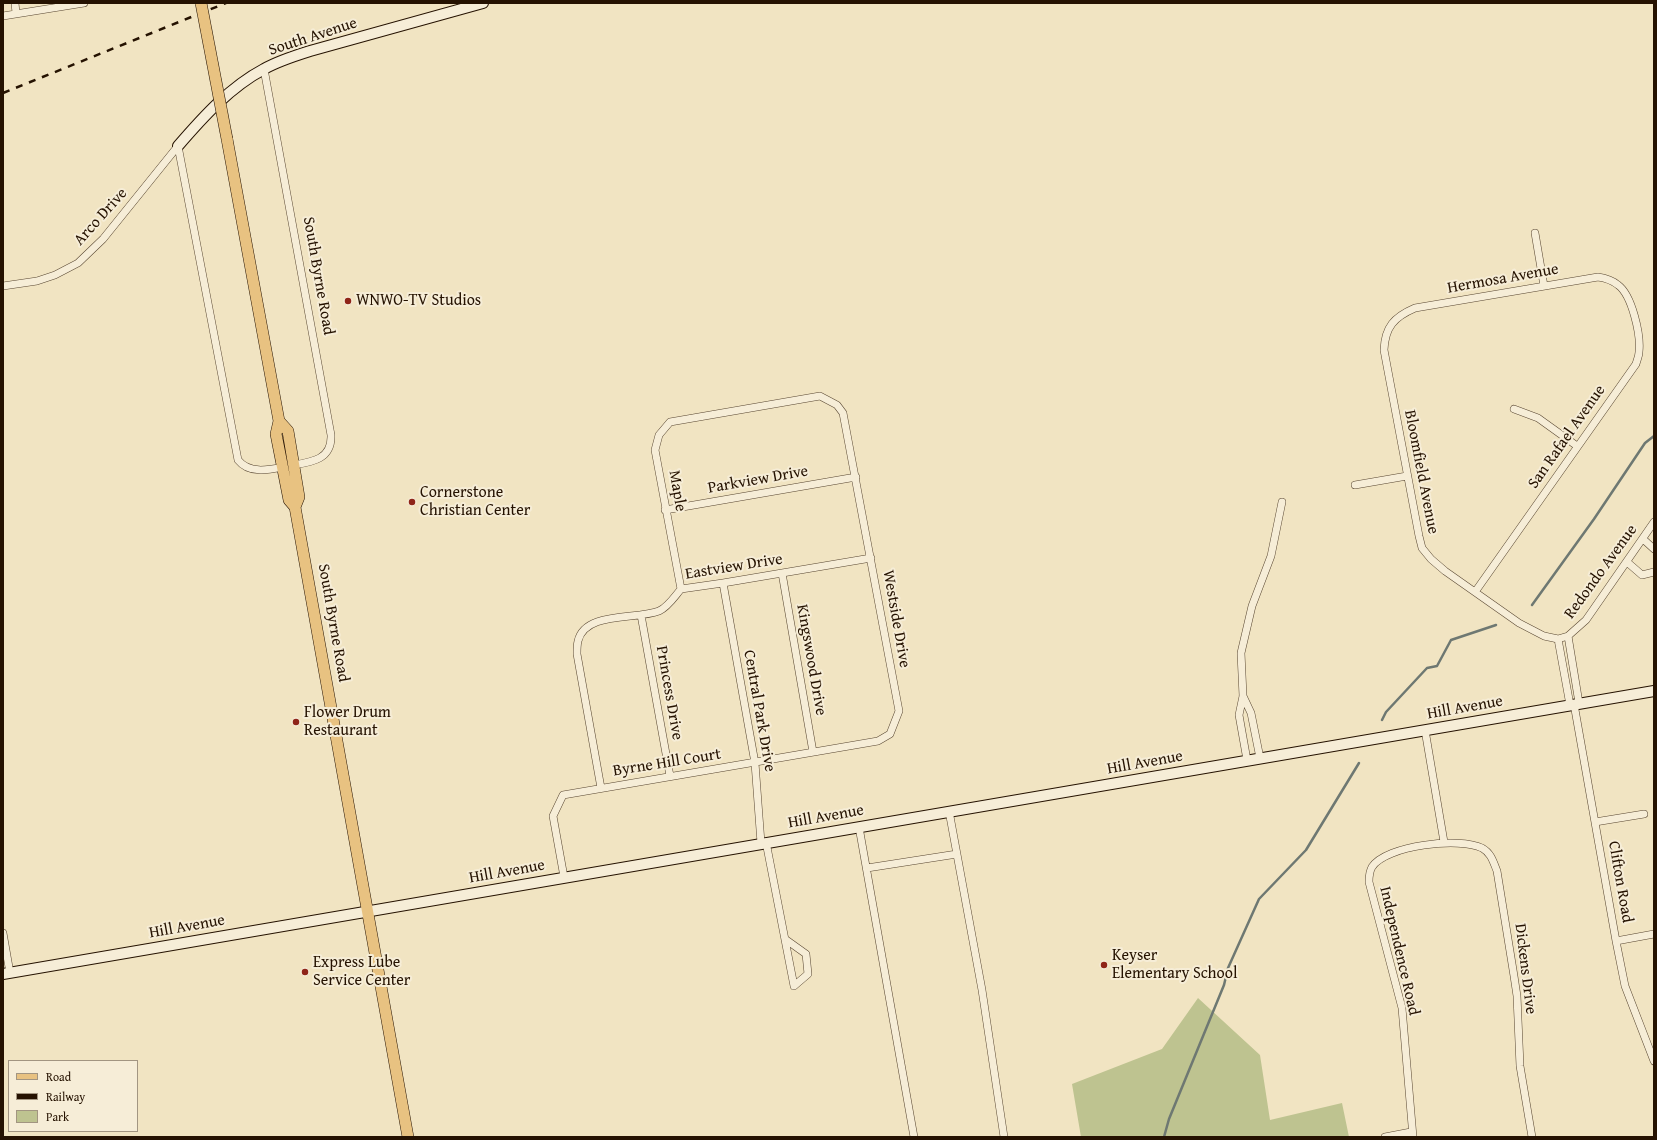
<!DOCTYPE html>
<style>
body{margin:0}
#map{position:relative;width:1657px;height:1140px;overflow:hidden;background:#f1e4c2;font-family:"Gentium Book Plus",serif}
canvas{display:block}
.frame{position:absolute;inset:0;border:4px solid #251201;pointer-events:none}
.legend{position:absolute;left:8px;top:1060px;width:130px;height:72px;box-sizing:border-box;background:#f6edd7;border:1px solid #a29581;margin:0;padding:5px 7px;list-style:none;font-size:12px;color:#251201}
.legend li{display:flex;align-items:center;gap:8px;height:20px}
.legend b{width:20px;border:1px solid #a29581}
</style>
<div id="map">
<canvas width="1657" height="1140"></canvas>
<div class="frame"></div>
<ul class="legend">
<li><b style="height:5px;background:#e8c281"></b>Road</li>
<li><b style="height:5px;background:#251201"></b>Railway</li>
<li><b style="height:11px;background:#bec390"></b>Park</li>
</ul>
</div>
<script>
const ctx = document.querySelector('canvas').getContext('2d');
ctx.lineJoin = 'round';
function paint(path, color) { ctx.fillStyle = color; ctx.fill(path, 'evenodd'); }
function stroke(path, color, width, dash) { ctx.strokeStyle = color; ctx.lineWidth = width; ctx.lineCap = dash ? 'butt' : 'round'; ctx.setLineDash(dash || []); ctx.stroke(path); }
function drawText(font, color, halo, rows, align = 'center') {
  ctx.font = font + ' "Gentium Book Plus",serif'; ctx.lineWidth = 4; ctx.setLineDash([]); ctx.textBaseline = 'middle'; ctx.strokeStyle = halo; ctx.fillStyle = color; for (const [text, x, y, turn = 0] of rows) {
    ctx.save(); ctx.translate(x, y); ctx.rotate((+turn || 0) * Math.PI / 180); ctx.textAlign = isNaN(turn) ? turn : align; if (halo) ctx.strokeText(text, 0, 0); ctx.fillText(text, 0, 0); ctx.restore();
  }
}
const green = new Path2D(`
 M1198,998L1260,1055L1270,1120L1342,1103L1349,1137H1081L1072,1084L1162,1049Z`);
const stream = new Path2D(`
 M1532,605L1594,519L1645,443L1654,436
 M1382,720L1386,712L1427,668L1437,666L1451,640L1496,625
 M1164,1137L1169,1119L1224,985L1228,968L1259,899L1306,850L1359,763`);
const street = new Path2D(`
 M15,3L16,13
 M3,16L84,3
 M264,69L331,435C332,459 313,462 293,465
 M178,146L238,460C249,474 268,470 283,467
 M1535,233L1544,286
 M3,286L37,281L55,275L78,263L103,239L178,146
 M1514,409L1538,418L1577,446
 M1355,485L1407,476
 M665,510L856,477
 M1643,539L1654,549
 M1627,562L1642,575L1654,572
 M782,573L813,752
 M723,583L755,763L761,843
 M1475,592L1636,364C1637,360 1639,356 1639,352C1641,335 1632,295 1618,285C1612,280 1605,278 1598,277L1415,308C1394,317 1385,327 1384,350L1419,536L1422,548L1431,559L1445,571L1519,623L1544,636L1558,639L1568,636L1586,620L1654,522
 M641,615L670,776
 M1568,636L1579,703
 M1558,639L1570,705
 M1243,696L1251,713L1260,758
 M1574,704L1616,941L1625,986L1654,1061
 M1425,730L1444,842
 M1247,760L1239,715L1243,696L1241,653L1252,606L1271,556L1282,502
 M601,788L577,654C577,650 577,645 578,641C585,611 636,620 659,611C668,607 675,596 681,589L723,583L871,558
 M949,811L982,990L1004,1137
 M1595,822L1644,814
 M859,827L914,1137
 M766,842L794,986L808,974L806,954L785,939
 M867,868L957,854
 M564,877L553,816L563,795L878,741L890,734L899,711L843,413L837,405L820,396L670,422L659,435L655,450L681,589
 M3,933L10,973
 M1616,941L1654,934
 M1385,1137L1411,1132
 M1413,1137L1402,1008L1369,882C1369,877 1369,872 1372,867C1386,845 1460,837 1482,848C1491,853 1493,861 1497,871L1514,976L1517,996L1520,1066L1532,1137`);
const secondary = new Path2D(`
 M178,146C203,117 230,87 264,69C278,61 294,56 310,51L483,3
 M3,974L1654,691`);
const primary = new Path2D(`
 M227,139L279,421L276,434L289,500L295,507L408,1137
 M279,421L288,431L299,497L295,507`);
const rail = new Path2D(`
 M3,93L226,3`);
const primaryBridge = new Path2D(`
 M201,3L227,139`);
const markers = [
 [348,301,4,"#8f2418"],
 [412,502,4,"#8f2418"],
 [296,722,4,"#8f2418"],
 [1104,965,4,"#8f2418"],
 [305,972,4,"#8f2418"]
];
const streetNames = [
 ["South Avenue",313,37,-18],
 ["Arco Drive",101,217,-48],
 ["South Byrne Road",318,276,80],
 ["Hermosa Avenue",1503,279,-10],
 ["San Rafael Avenue",1567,437,-55],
 ["Bloomfield Avenue",1421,472,79],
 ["Parkview Drive",758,480,-10],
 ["Maple",677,491,80],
 ["Eastview Drive",734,567,-9],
 ["Redondo Avenue",1601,572,-54],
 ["Westside Drive",896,619,80],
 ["South Byrne Road",333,623,80],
 ["Kingswood Drive",811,660,80],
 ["Princess Drive",669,693,80],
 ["Hill Avenue",1465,708,-10],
 ["Central Park Drive",759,711,80],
 ["Byrne Hill Court",667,763,-9],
 ["Hill Avenue",1145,763,-10],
 ["Hill Avenue",826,817,-10],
 ["Hill Avenue",507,872,-10],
 ["Clifton Road",1620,882,80],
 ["Hill Avenue",187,927,-10],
 ["Independence Road",1399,951,77],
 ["Dickens Drive",1525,969,83]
];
const poiNames = [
 ["WNWO-TV Studios",356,301],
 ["Cornerstone",420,493],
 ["Christian Center",420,511],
 ["Flower Drum",304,713],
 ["Restaurant",304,731],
 ["Keyser",1112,956],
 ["Elementary School",1112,974],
 ["Express Lube",313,963],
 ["Service Center",313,981]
];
paint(green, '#bec390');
stroke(stream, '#6e7872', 2.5);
stroke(street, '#584631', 8);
stroke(secondary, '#251201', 12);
stroke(primary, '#251201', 12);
stroke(street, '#f6edd7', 7);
stroke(secondary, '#f6edd7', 10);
stroke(primary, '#e8c281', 11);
stroke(rail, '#251201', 2.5, [7, 7]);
stroke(primaryBridge, '#251201', 12, []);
stroke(primaryBridge, '#e8c281', 11);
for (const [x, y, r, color] of markers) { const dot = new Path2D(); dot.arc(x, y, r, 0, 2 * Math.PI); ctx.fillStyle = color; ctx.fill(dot); stroke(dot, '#f6edd7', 1.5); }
drawText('16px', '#251201', '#f6edd7', streetNames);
drawText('16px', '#251201', '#f6edd7', poiNames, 'left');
</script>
